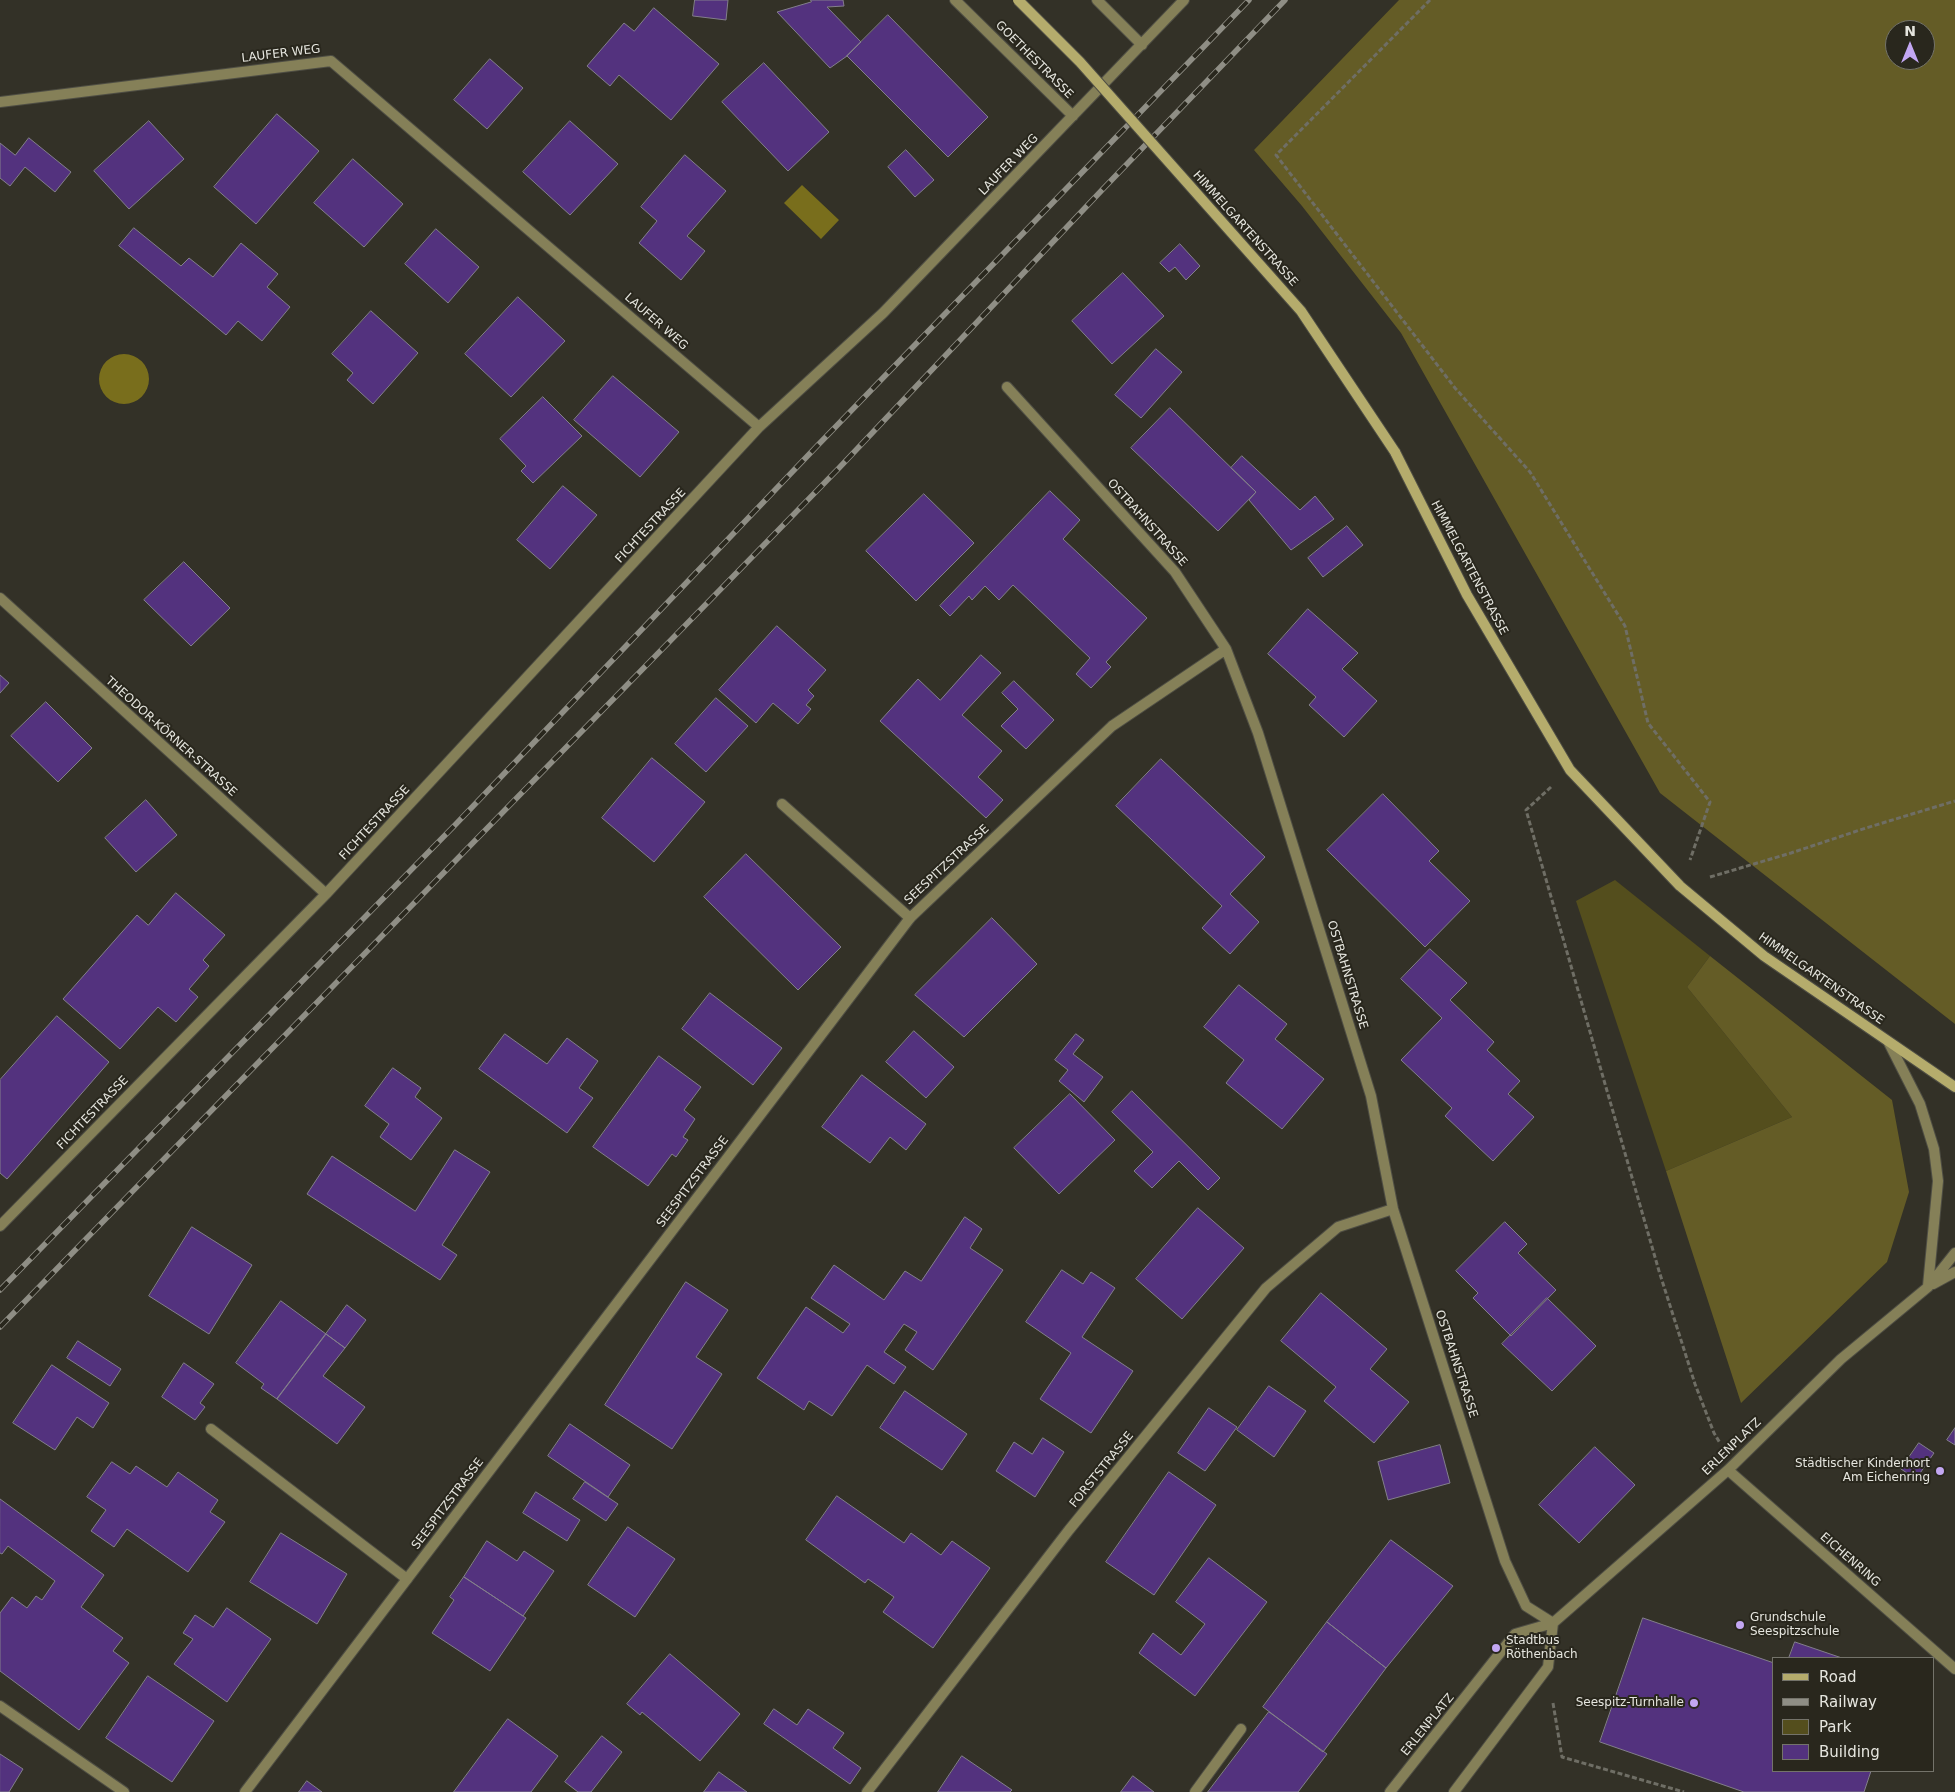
<!DOCTYPE html>
<meta charset="utf-8">
<style>
body{margin:0}
#map{position:relative;width:1955px;height:1792px;overflow:hidden;background:#333127;font-family:"DejaVu Sans",sans-serif}
canvas{display:block}
.legend{position:absolute;left:1772px;top:1657px;width:162px;height:115px;box-sizing:border-box;background:#29271d;border:1px solid #74736a;margin:0;padding:6px 9px;list-style:none;font-size:15px;color:#e5e5de}
.legend li{display:flex;align-items:center;gap:10px;height:25px}
.legend b{width:25px;border:1px solid #74736a}
.north{position:absolute;left:1885px;top:20px;width:50px;height:50px;box-sizing:border-box;background:#29271d;border:1px solid #74736a;border-radius:50%;rotate:0deg;font-size:14px;font-weight:700;line-height:20px;text-align:center;color:#e5e5de}
.north::after{content:'';display:block;margin:auto;width:18px;height:22px;background:#c3a7f2;clip-path:polygon(50% 0,100% 100%,50% 72%,0 100%)}
</style>
<div id="map">
<canvas width="1955" height="1792"></canvas>
<ul class="legend">
<li><b style="height:6px;background:#b5ac6c"></b>Road</li>
<li><b style="height:6px;background:#8f8e85"></b>Railway</li>
<li><b style="height:14px;background:#544e1d"></b>Park</li>
<li><b style="height:14px;background:#53327e"></b>Building</li>
</ul>
<div class="north">N</div>
</div>
<script>
const ctx = document.querySelector('canvas').getContext('2d');
ctx.lineJoin = 'round';
function paint(path, color) { ctx.fillStyle = color; ctx.fill(path, 'evenodd'); }
function stroke(path, color, width, dash) { ctx.strokeStyle = color; ctx.lineWidth = width; ctx.lineCap = dash ? 'butt' : 'round'; ctx.setLineDash(dash || []); ctx.stroke(path); }
function drawText(font, color, halo, rows, align = 'center') {
  ctx.font = font + ' "DejaVu Sans",sans-serif'; ctx.lineWidth = 4; ctx.setLineDash([]); ctx.textBaseline = 'middle'; ctx.strokeStyle = halo; ctx.fillStyle = color; for (const [text, x, y, turn = 0] of rows) {
    ctx.save(); ctx.translate(x, y); ctx.rotate((+turn || 0) * Math.PI / 180); ctx.textAlign = isNaN(turn) ? turn : align; if (halo) ctx.strokeText(text, 0, 0); ctx.fillText(text, 0, 0); ctx.restore();
  }
}
const green = new Path2D(`
 M1615,880L1710,956L1687,987L1792,1117L1666,1171L1576,901Z`);
const forest = new Path2D(`
 M1399,0H1955V1024L1660,793L1401,333L1302,206L1254,150ZM1895,30H1925V60H1895Z
 M1710,956L1892,1100L1909,1192L1887,1262L1741,1403L1666,1171L1792,1117L1687,987Z`);
const water = new Path2D(`
 M802,185L839,220L821,239L784,203Z
 M99 379a25 25 0 1 1 50 0a25 25 0 1 1-50 0Z`);
const building = new Path2D(`
 M695,0H728L726,20L693,16Z
 M811,0H843L844,6L827,7L861,42L847,56L830,68L777,12L811,2Z
 M654,8L719,64L671,120L619,75L610,86L587,66L624,23L634,31Z
 M888,15L988,117L948,157L847,56Z
 M490,59L523,88L487,129L454,100Z
 M764,63L829,132L788,171L722,102Z
 M277,114L319,151L256,224L214,187Z
 M149,121L184,159L129,209L94,171Z
 M570,121L618,164L570,215L523,172Z
 M29,138L71,172L55,192L25,167L10,186L0,178V143L15,155Z
 M906,150L934,180L915,197L888,167Z
 M685,155L726,191L687,236L705,251L681,280L639,243L657,221L641,207Z
 M353,159L403,204L364,247L314,203Z
 M134,228L181,266L189,258L213,277L241,243L278,274L267,287L290,307L262,341L238,321L226,335L119,246Z
 M436,229L479,267L448,303L405,264Z
 M1180,244L1200,266L1186,280L1175,267L1169,272L1160,263Z
 M1123,273L1164,316L1112,364L1072,321Z
 M518,297L565,341L511,397L465,354Z
 M371,311L418,353L373,404L347,380L353,373L332,354Z
 M1156,349L1182,372L1141,418L1115,395Z
 M613,376L679,432L640,477L574,420Z
 M543,397L582,436L533,483L521,471L526,466L500,439Z
 M1170,408L1256,492L1218,531L1131,448Z
 M1242,456L1300,510L1315,496L1334,519L1291,550L1249,500L1256,492L1231,468Z
 M563,486L597,515L550,569L517,540Z
 M1050,491L1080,520L1063,539L1147,618L1106,662L1111,667L1091,688L1076,674L1090,658L1013,585L999,600L985,586L972,600L969,596L950,616L940,606Z
 M924,494L974,543L916,601L866,551Z
 M1347,526L1363,545L1323,577L1308,558Z
 M184,562L230,608L191,646L144,600Z
 M1308,609L1358,653L1342,669L1377,701L1344,737L1309,705L1316,697L1268,654Z
 M777,626L826,670L808,690L814,696L806,705L811,709L798,724L773,703L756,723L719,690Z
 M981,655L1001,673L962,715L1002,751L978,777L1003,800L986,818L880,721L918,679L940,700Z
 M0,675L9,683L0,693Z
 M1014,681L1054,720L1026,749L1001,726L1018,709L1002,693Z
 M716,698L748,726L706,772L675,744Z
 M46,702L92,748L58,782L11,736Z
 M652,758L705,802L654,862L602,818Z
 M1161,759L1265,857L1230,894L1259,922L1230,954L1202,928L1222,906L1116,806Z
 M1383,794L1439,851L1429,861L1470,901L1425,947L1327,850Z
 M146,800L177,835L136,872L105,838Z
 M746,854L841,947L798,990L704,897Z
 M176,893L225,935L203,960L209,966L189,989L198,997L176,1022L158,1007L120,1049L63,999L137,915L148,925Z
 M992,918L1037,964L964,1037L915,995Z
 M1430,949L1467,983L1450,1000L1494,1042L1487,1050L1520,1081L1508,1094L1534,1117L1493,1161L1445,1116L1452,1108L1401,1060L1442,1018L1401,979Z
 M1239,985L1287,1024L1275,1039L1324,1079L1282,1129L1226,1083L1244,1060L1204,1027Z
 M710,993L782,1048L753,1085L682,1029Z
 M57,1016L109,1062L7,1179L0,1173V1080Z
 M914,1031L954,1067L926,1098L886,1062Z
 M505,1034L547,1064L567,1038L598,1061L579,1088L593,1098L567,1133L479,1069Z
 M1076,1034L1084,1040L1073,1054L1103,1077L1084,1102L1059,1081L1068,1070L1055,1060Z
 M659,1056L701,1087L684,1110L695,1119L683,1137L688,1140L676,1157L672,1154L648,1186L593,1147Z
 M393,1068L421,1088L415,1097L442,1118L411,1160L380,1137L389,1124L365,1106Z
 M862,1075L926,1124L906,1150L890,1137L870,1163L822,1127Z
 M1132,1091L1220,1178L1208,1190L1179,1161L1152,1188L1134,1171L1153,1152L1112,1112Z
 M1070,1094L1115,1140L1059,1194L1014,1148Z
 M455,1150L490,1172L442,1245L457,1255L440,1280L307,1194L332,1156L415,1211Z
 M1198,1208L1244,1248L1182,1319L1136,1279Z
 M965,1217L982,1229L970,1248L1003,1270L933,1370L905,1350L917,1332L904,1324L884,1352L906,1367L894,1384L867,1365L832,1416L809,1401L804,1410L757,1378L806,1307L843,1333L850,1324L811,1298L834,1265L884,1300L905,1271L921,1281Z
 M1505,1222L1527,1244L1518,1253L1556,1290L1511,1336L1473,1298L1478,1293L1456,1271Z
 M192,1227L252,1265L209,1334L149,1296Z
 M1062,1270L1083,1284L1091,1272L1115,1288L1082,1337L1133,1371L1091,1433L1040,1399L1071,1353L1026,1322Z
 M686,1282L728,1310L696,1357L722,1374L672,1449L605,1405Z
 M1321,1293L1387,1349L1370,1369L1409,1402L1374,1443L1324,1401L1336,1387L1281,1341Z
 M1547,1298L1596,1346L1552,1391L1502,1344Z
 M281,1301L326,1334L277,1399L261,1388L264,1384L236,1363Z
 M347,1305L366,1320L345,1348L326,1334Z
 M326,1334L345,1348L323,1376L365,1407L337,1444L277,1399Z
 M78,1341L121,1369L110,1386L67,1358Z
 M184,1363L214,1384L200,1403L205,1407L195,1420L162,1397Z
 M52,1365L109,1403L93,1428L77,1417L55,1450L13,1423Z
 M1269,1386L1306,1411L1274,1457L1237,1430Z
 M905,1391L967,1434L942,1470L880,1428Z
 M1209,1408L1237,1427L1205,1471L1178,1453Z
 M570,1424L630,1465L608,1497L548,1456Z
 M1955,1428V1445L1947,1440Z
 M1043,1438L1064,1452L1035,1497L996,1471L1014,1442L1032,1454Z
 M1919,1443L1934,1453L1916,1479L1901,1469Z
 M1440,1445L1450,1483L1388,1500L1378,1462Z
 M1595,1447L1635,1485L1579,1543L1539,1505Z
 M112,1462L130,1474L136,1466L167,1487L178,1472L218,1500L210,1512L225,1522L188,1572L127,1529L114,1547L91,1531L106,1510L87,1497Z
 M1169,1472L1216,1505L1154,1595L1106,1562Z
 M585,1482L618,1504L606,1521L573,1499Z
 M536,1492L580,1520L567,1541L523,1513Z
 M837,1496L904,1543L911,1533L941,1555L952,1541L990,1568L933,1648L883,1612L894,1597L868,1579L865,1583L806,1540Z
 M0,1499L104,1575L81,1607L123,1638L113,1651L129,1663L79,1730L0,1671V1613L12,1597L27,1608L36,1596L42,1600L55,1581L8,1546L2,1554L0,1553Z
 M628,1527L675,1559L635,1617L588,1585Z
 M281,1533L347,1574L317,1624L250,1582Z
 M1391,1540L1453,1586L1386,1668L1327,1622Z
 M487,1541L517,1561L524,1551L554,1571L523,1616L464,1577Z
 M1209,1558L1267,1602L1195,1696L1139,1653L1153,1633L1181,1655L1205,1624L1176,1602Z
 M464,1577L526,1618L490,1671L432,1633L454,1600L450,1597Z
 M227,1608L271,1639L227,1702L174,1664L193,1639L183,1633L195,1615L213,1627Z
 M1643,1618L1774,1663V1771H1871L1864,1792H1744L1600,1742Z
 M1327,1622L1386,1668L1323,1752L1263,1707Z
 M1795,1642L1842,1658H1789Z
 M670,1654L740,1714L700,1761L642,1712L640,1715L627,1704Z
 M148,1676L214,1721L172,1782L106,1738Z
 M774,1709L797,1725L808,1709L844,1733L833,1748L861,1768L850,1784L764,1724Z
 M1269,1712L1327,1754L1298,1792H1208Z
 M508,1719L558,1756L531,1792H454Z
 M602,1736L622,1752L591,1792H578L565,1782Z
 M0,1754L23,1769L9,1792H0Z
 M962,1756L1012,1790L1010,1792H938Z
 M719,1772L747,1792H704Z
 M1133,1776L1154,1792H1121Z
 M307,1781L322,1792H299Z`);
const path = new Path2D(`
 M1430,0L1276,155L1455,388L1530,472L1625,626L1648,723L1710,802L1690,860
 M1551,787L1526,810L1659,1271L1695,1384L1714,1433L1720,1443
 M1710,877L1791,853L1866,828L1955,801
 M1553,1703L1562,1757L1684,1792`);
const lane = new Path2D(`
 M782,804L910,918
 M211,1429L407,1579
 M0,1706L124,1792
 M1195,1792L1241,1729`);
const street = new Path2D(`
 M955,0L1073,116
 M1097,0L1142,45
 M0,102L331,61L759,427
 M1007,387L1175,572L1226,649L1258,733L1371,1096L1393,1209L1505,1561L1526,1606L1553,1623
 M0,598L326,894
 M1889,1043L1920,1104L1934,1149L1938,1181L1928,1286
 M0,1226L326,894L759,427L883,313L1184,0
 M1933,1284L1955,1272
 M1728,1470L1955,1669
 M245,1792L910,918L1112,726L1226,649
 M867,1792L1069,1530L1266,1288L1338,1227L1393,1209
 M1390,1792L1515,1634L1553,1623L1728,1470L1841,1359L1928,1287L1955,1253
 M1454,1792L1548,1667L1553,1623`);
const secondary = new Path2D(`
 M1395,452L1467,595L1570,770L1680,886L1764,956L1955,1087`);
const rail = new Path2D(`
 M0,1290L456,824L817,446L1249,0
 M0,1327L839,468L1102,190L1285,0`);
const secondaryBridge = new Path2D(`
 M1018,0L1080,62L1301,311L1395,452`);
const markers = [
 [1940,1471,5,"#c3a7f2"],
 [1740,1625,5,"#c3a7f2"],
 [1496,1648,5,"#c3a7f2"],
 [1694,1703,5,"#c3a7f2"]
];
const streetNames = [
 ["LAUFER WEG",281,54,-7],
 ["GOETHESTRASSE",1034,60,45],
 ["LAUFER WEG",1009,165,-46],
 ["HIMMELGARTENSTRASSE",1245,229,48],
 ["LAUFER WEG",656,322,41],
 ["OSTBAHNSTRASSE",1147,523,48],
 ["FICHTESTRASSE",651,526,-47],
 ["HIMMELGARTENSTRASSE",1469,568,62],
 ["THEODOR-KÖRNER-STRASSE",171,737,42],
 ["FICHTESTRASSE",375,823,-47],
 ["SEESPITZSTRASSE",947,865,-43],
 ["OSTBAHNSTRASSE",1347,975,73],
 ["HIMMELGARTENSTRASSE",1821,979,35],
 ["FICHTESTRASSE",93,1113,-46],
 ["SEESPITZSTRASSE",693,1182,-53],
 ["OSTBAHNSTRASSE",1456,1364,72],
 ["ERLENPLATZ",1732,1447,-44],
 ["FORSTSTRASSE",1102,1470,-51],
 ["SEESPITZSTRASSE",448,1504,-53],
 ["EICHENRING",1850,1560,41],
 ["ERLENPLATZ",1428,1725,-51]
];
const poiNames = [
 ["Städtischer Kinderhort",1930,1464],
 ["Am Eichenring",1930,1478],
 ["Grundschule",1750,1618,"left"],
 ["Seespitzschule",1750,1632,"left"],
 ["Stadtbus",1506,1641,"left"],
 ["Röthenbach",1506,1655,"left"],
 ["Seespitz-Turnhalle",1684,1703]
];
paint(green, '#544e1d');
paint(forest, '#645c26');
paint(water, '#796e1c');
paint(building, '#53327e');
stroke(building, '#837f8b', 1);
stroke(lane, '#4f4e44', 12);
stroke(street, '#4f4e44', 12);
stroke(secondary, '#4f4e44', 12);
stroke(path, '#6f6e65', 3, [5, 2.5]);
stroke(lane, '#858058', 10);
stroke(street, '#858058', 10);
stroke(secondary, '#b5ac6c', 10);
stroke(rail, '#8f8e85', 5.5);
stroke(rail, '#29271d', 4, [11]);
stroke(secondaryBridge, '#4f4e44', 12, []);
stroke(secondaryBridge, '#b5ac6c', 10);
for (const [x, y, r, color] of markers) { const dot = new Path2D(); dot.arc(x, y, r, 0, 2 * Math.PI); ctx.fillStyle = color; ctx.fill(dot); stroke(dot, '#29271d', 2); }
drawText('12px', '#e5e5de', '#29271d', streetNames);
drawText('12px', '#e5e5de', '#29271d', poiNames, 'right');
</script>
